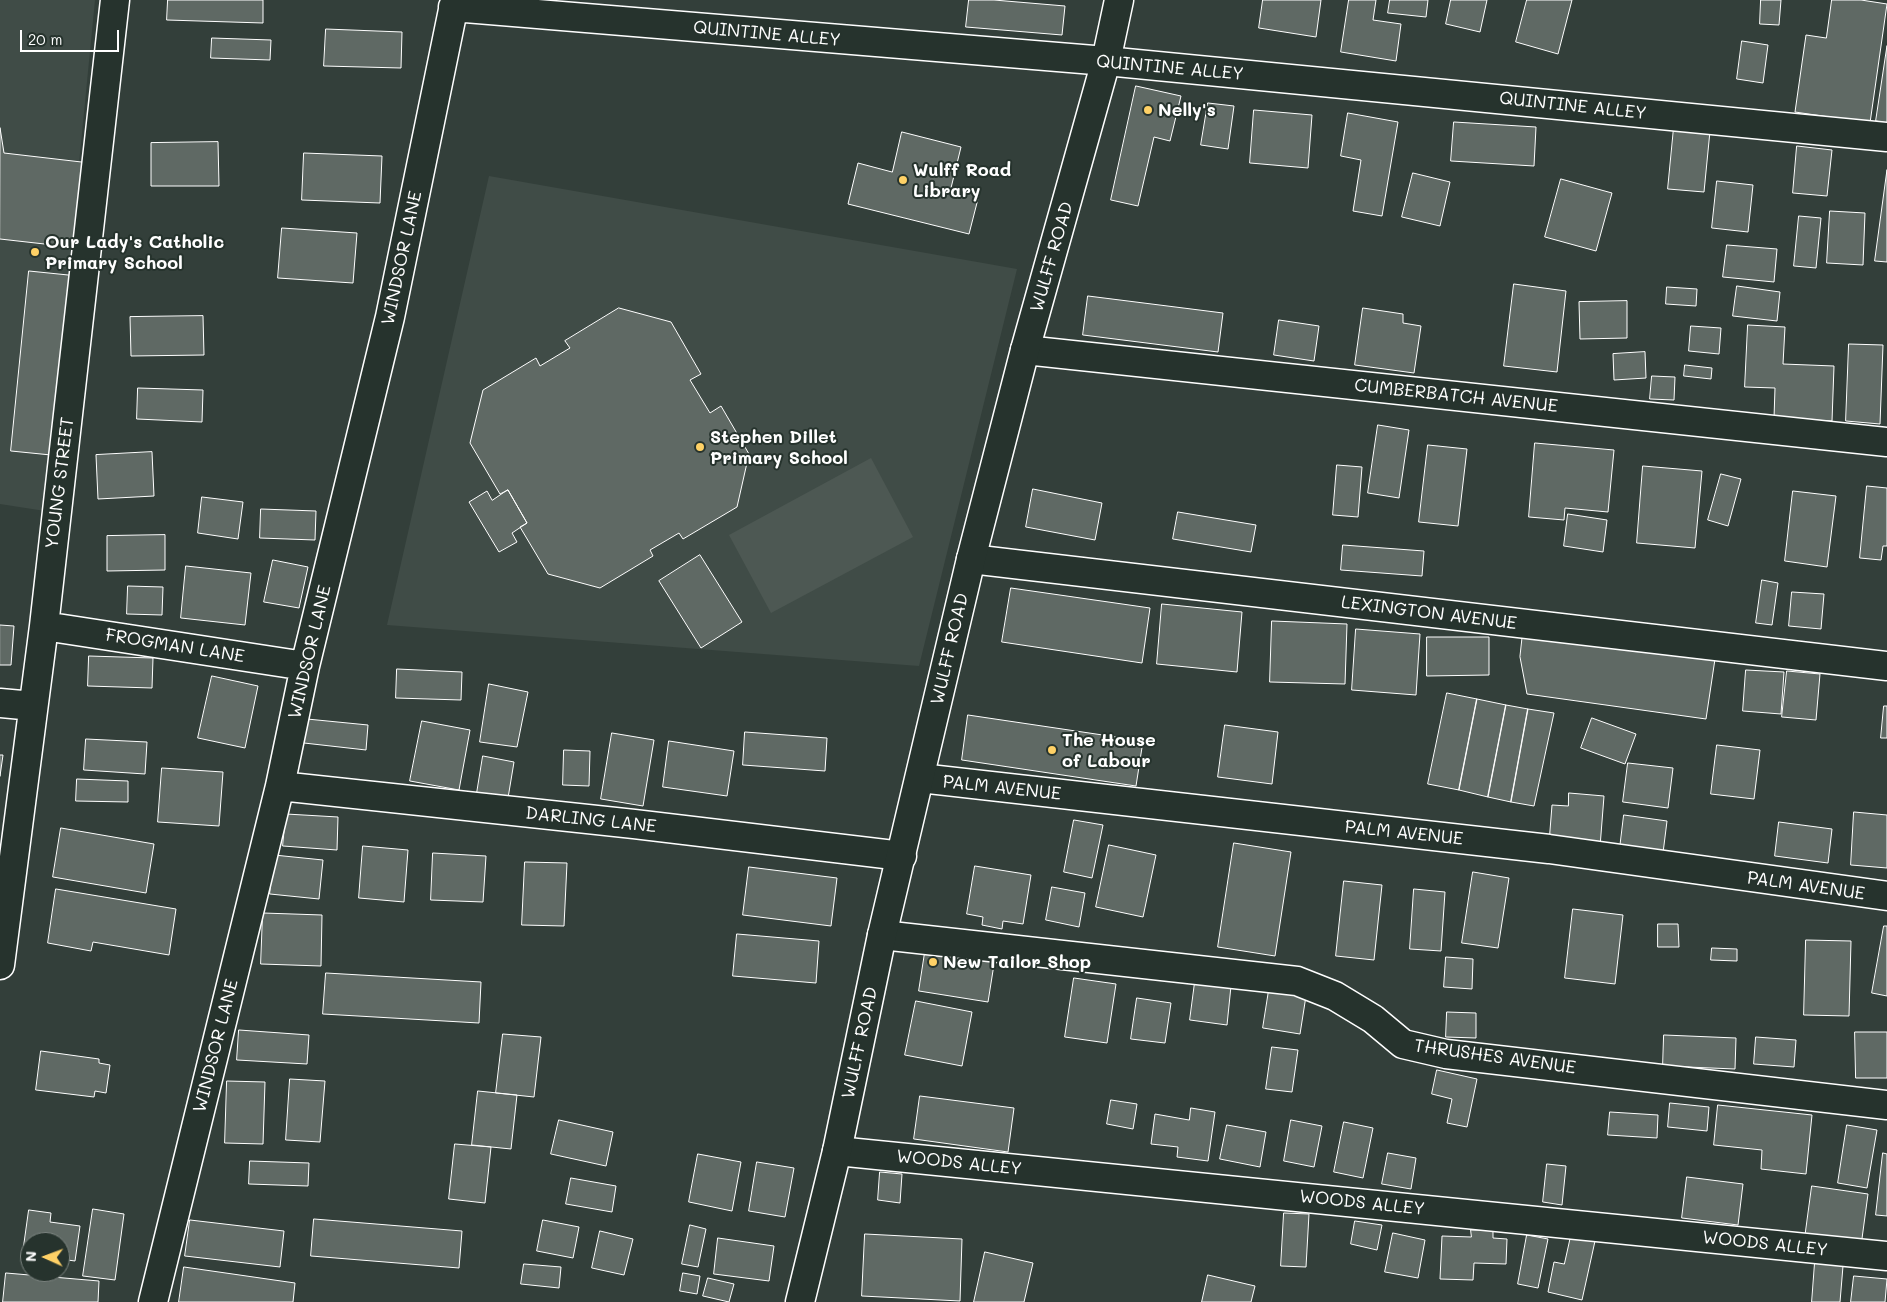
<!DOCTYPE html>
<style>
body{margin:0}
#map{position:relative;width:1887px;height:1302px;overflow:hidden;background:#333f3a;font-family:Mali,sans-serif}
canvas{display:block}
.north{position:absolute;left:20px;top:1232px;width:50px;height:50px;box-sizing:border-box;background:#26332d;border:1px solid #7d8581;border-radius:50%;rotate:272deg;font-size:14px;font-weight:700;line-height:20px;text-align:center;color:#fff}
.north::after{content:'';display:block;margin:auto;width:18px;height:22px;background:#ffd166;clip-path:polygon(50% 0,100% 100%,50% 72%,0 100%)}
.scale{position:absolute;left:20px;top:30px;width:99px;height:22px;box-sizing:border-box;border:2px solid #fff;border-top:0;padding-left:6px;font-size:15px;line-height:18px;white-space:nowrap;color:#fff;-webkit-text-stroke:4px #26332d;paint-order:stroke}
</style>
<div id="map">
<canvas width="1887" height="1302"></canvas>
<div class="north">N</div>
<div class="scale">20 m</div>
</div>
<script>
const ctx = document.querySelector('canvas').getContext('2d');
ctx.lineJoin = 'round';
function paint(path, color) { ctx.fillStyle = color; ctx.fill(path, 'evenodd'); }
function stroke(path, color, width, dash) { ctx.strokeStyle = color; ctx.lineWidth = width; ctx.lineCap = dash ? 'butt' : 'round'; ctx.setLineDash(dash || []); ctx.stroke(path); }
function drawText(font, color, halo, rows, align = 'center') {
  ctx.font = font + ' Mali,sans-serif'; ctx.lineWidth = 4; ctx.setLineDash([]); ctx.textBaseline = 'middle'; ctx.strokeStyle = halo; ctx.fillStyle = color; for (const [text, x, y, turn = 0] of rows) {
    ctx.save(); ctx.translate(x, y); ctx.rotate((+turn || 0) * Math.PI / 180); ctx.textAlign = isNaN(turn) ? turn : align; if (halo) ctx.strokeText(text, 0, 0); ctx.fillText(text, 0, 0); ctx.restore();
  }
}
const built = new Path2D(`
 M0,0H95L45,511L0,504Z
 M489,176L1017,269L919,666L387,625Z`);
const green = new Path2D(`
 M871,458L913,537L771,613L729,535Z`);
const building = new Path2D(`
 M168,0H263V23L167,20Z
 M969,0H994L1065,6L1062,35L966,27Z
 M1263,0H1321L1316,37L1259,28Z
 M1349,0H1376L1373,20L1401,24L1396,61L1341,52Z
 M1390,0H1428L1426,17L1388,13Z
 M1451,0H1487L1480,32L1446,24Z
 M1527,0H1572L1558,54L1516,42Z
 M1761,0H1781L1779,25L1760,24Z
 M1832,0H1861L1887,4L1870,123L1795,112L1806,35L1826,38Z
 M326,29L402,32L401,68L324,66Z
 M212,38L271,40L270,60L211,58Z
 M1742,41L1768,45L1763,83L1737,79Z
 M1887,46V123L1876,121Z
 M1136,86L1181,96L1170,141L1154,137L1138,206L1111,200Z
 M1208,103L1234,106L1228,149L1201,145Z
 M1254,110L1312,115L1308,168L1250,163Z
 M1348,113L1398,122L1382,216L1353,211L1361,160L1341,156Z
 M1454,122L1536,127L1534,166L1451,161Z
 M1674,127L1710,131L1704,192L1668,189Z
 M0,128L4,153L90,163L80,248L0,239Z
 M902,132L961,147L951,188L979,195L969,234L848,204L858,163L892,172Z
 M218,142L219,186H151V143Z
 M1797,146L1832,150L1827,196L1793,193Z
 M304,153L382,156L380,203L302,200Z
 M1887,170V262L1875,261Z
 M1413,173L1450,182L1440,226L1402,217Z
 M1561,179L1612,193L1596,251L1545,237Z
 M1717,181L1753,185L1748,232L1712,228Z
 M1830,211L1865,213L1863,265L1827,263Z
 M1799,216L1821,218L1816,268L1794,266Z
 M282,228L357,233L353,283L278,278Z
 M1727,245L1777,249L1774,282L1723,277Z
 M29,271L78,276L61,456L11,451Z
 M1514,284L1566,291L1557,372L1504,366Z
 M1737,286L1780,292L1777,321L1733,316Z
 M1667,287L1697,289L1696,306L1666,304Z
 M1088,296L1223,313L1218,352L1083,335Z
 M1627,301V338L1580,339L1579,302Z
 M619,308L671,322L701,374L690,380L710,413L721,406L749,454L737,507L683,539L679,533L650,550L653,556L600,588L548,574L520,527L527,523L508,490L500,494L470,443L483,390L536,358L540,366L570,348L565,341Z
 M1363,308L1403,314V323L1421,326L1414,373L1355,365Z
 M203,316L204,355L131,356L130,317Z
 M1279,320L1319,326L1314,361L1274,355Z
 M1748,325L1785,327L1783,364L1834,366L1832,421L1774,418L1775,388L1745,387Z
 M1691,326L1721,328L1719,354L1689,351Z
 M1849,344L1883,345L1880,424L1846,421Z
 M1645,352L1646,378L1614,380L1613,354Z
 M1685,365L1712,368L1711,379L1684,376Z
 M1652,376L1675,377L1674,400L1650,399Z
 M138,388L203,390L202,422L137,419Z
 M1378,425L1409,430L1399,498L1368,493Z
 M1535,443L1614,450L1608,512L1565,508L1564,520L1529,517Z
 M1428,445L1467,449L1458,526L1419,522Z
 M152,452L154,496L98,499L96,455Z
 M1337,465L1362,467L1358,517L1333,515Z
 M1643,466L1702,471L1695,548L1637,543Z
 M1721,474L1741,479L1728,526L1708,520Z
 M1867,486L1887,488V546H1883L1881,560L1860,558Z
 M1033,489L1102,503L1095,540L1026,527Z
 M508,490L527,523L512,533L517,542L499,552L469,502L487,491L492,500Z
 M1793,491L1836,496L1827,567L1785,561Z
 M202,497L243,502L238,539L198,533Z
 M261,509L316,511L315,540L260,538Z
 M1178,512L1256,525L1251,552L1173,539Z
 M1568,514L1607,520L1603,552L1564,546Z
 M165,535V570L107,571V536Z
 M1343,545L1424,551L1422,576L1341,570Z
 M700,555L742,622L701,648L659,581Z
 M273,560L308,567L299,608L264,602Z
 M186,566L251,573L245,625L181,618Z
 M1762,580L1778,583L1772,625L1756,623Z
 M128,586L163,587L162,615L127,614Z
 M1011,588L1150,608L1142,663L1002,642Z
 M1792,592L1824,594L1821,629L1789,626Z
 M1162,604L1242,612L1237,672L1157,664Z
 M1272,621L1347,624L1345,684L1270,682Z
 M0,625L14,626L11,665H0Z
 M1356,629L1420,634L1416,695L1352,690Z
 M1523,632L1715,659L1706,719L1527,694L1520,657Z
 M1427,637H1489V675L1427,676Z
 M89,656L153,658L152,688L88,686Z
 M397,669L462,672L461,700L396,698Z
 M1746,670L1784,672L1781,714L1743,711Z
 M1787,671L1820,674L1816,720L1782,717Z
 M212,676L258,686L245,748L198,738Z
 M489,684L528,692L517,747L480,742Z
 M1447,693L1477,699L1459,790L1428,784Z
 M1477,699L1506,705L1488,797L1459,790Z
 M1506,705L1528,709L1511,802L1488,797Z
 M1884,706H1887V738H1881Z
 M1528,709L1554,713L1534,806L1511,802Z
 M968,715L1143,741L1136,786L962,760Z
 M1592,718L1636,734L1625,764L1581,748Z
 M307,719L368,725L366,750L304,743Z
 M422,721L470,730L459,790L410,781Z
 M1225,725L1278,732L1272,784L1218,777Z
 M745,732L827,738L825,771L743,765Z
 M612,733L654,740L643,806L601,799Z
 M86,739L147,742L145,774L84,770Z
 M669,741L734,751L727,796L663,787Z
 M1717,745L1760,750L1754,799L1711,794Z
 M564,750L590,751L589,786L563,785Z
 M0,755H3L0,776Z
 M483,756L514,762L508,798L477,793Z
 M1628,763L1673,768L1668,808L1623,802Z
 M162,768L223,772L219,826L158,822Z
 M77,779L128,781V802L76,801Z
 M1569,793L1604,796L1600,847L1549,843L1552,805L1568,806Z
 M1854,812L1887,815V868L1851,865Z
 M286,814L338,817L337,850L283,846Z
 M1624,815L1667,821L1663,853L1620,848Z
 M1074,820L1103,825L1092,878L1064,872Z
 M1779,822L1832,829L1828,863L1775,856Z
 M61,828L154,844L146,893L53,877Z
 M1234,843L1291,852L1275,956L1218,947Z
 M1109,845L1156,855L1143,917L1096,907Z
 M363,846L408,850L404,902L359,898Z
 M433,853L486,856L483,902L431,900Z
 M274,855L323,860L319,899L270,894Z
 M525,862L567,863L564,926L522,925Z
 M975,866L1031,875L1023,924L1003,921L1002,929L982,925L983,917L967,914Z
 M749,867L837,878L831,926L743,915Z
 M1473,872L1509,878L1498,948L1462,943Z
 M1344,881L1382,885L1374,960L1336,956Z
 M1052,887L1085,893L1079,927L1046,920Z
 M56,889L176,909L169,955L93,942L91,951L48,943Z
 M1414,889L1445,892L1441,951L1410,949Z
 M1573,909L1623,915L1615,984L1565,978Z
 M263,913L322,915L321,966L261,964Z
 M1658,924H1678L1679,947H1658Z
 M1884,926H1887V996L1872,993Z
 M737,934L819,941L816,983L733,976Z
 M1806,940L1851,941L1849,1016L1804,1015Z
 M926,946L995,958L988,1002L919,991Z
 M1712,948L1737,949V961L1711,960Z
 M1446,957L1473,959L1472,989L1444,987Z
 M326,973L481,982L479,1023L323,1014Z
 M1074,978L1116,984L1107,1043L1065,1037Z
 M1195,982L1231,986L1227,1025L1190,1020Z
 M1269,990L1306,996L1300,1034L1263,1028Z
 M1137,998L1171,1003L1165,1043L1131,1039Z
 M916,1001L972,1012L962,1066L905,1055Z
 M1447,1012L1476,1013V1038L1446,1037Z
 M239,1030L309,1035L307,1064L237,1060Z
 M1855,1032H1887V1078H1856Z
 M503,1034L541,1037L534,1097L496,1093Z
 M1664,1035L1736,1038L1735,1069L1663,1066Z
 M1756,1037L1796,1040L1794,1067L1754,1064Z
 M1272,1047L1298,1050L1292,1092L1266,1089Z
 M41,1051L99,1059V1063L110,1065L106,1093L95,1091L94,1097L36,1090Z
 M1437,1070L1477,1079L1467,1127L1447,1123L1452,1099L1432,1094Z
 M290,1079L325,1081L320,1142L286,1140Z
 M227,1081L265,1082L263,1144L225,1143Z
 M478,1091L517,1095L511,1149L472,1145Z
 M920,1096L1014,1108L1008,1152L914,1139Z
 M1111,1100L1137,1104L1133,1129L1107,1124Z
 M1670,1103L1709,1107L1707,1131L1668,1127Z
 M1718,1105L1812,1115L1806,1174L1761,1169L1762,1150L1714,1145Z
 M1191,1108L1215,1112L1208,1161L1177,1157L1178,1147L1151,1144L1155,1114L1189,1120Z
 M1610,1112L1658,1115L1657,1138L1608,1135Z
 M559,1120L613,1132L606,1166L551,1154Z
 M1291,1120L1322,1126L1314,1167L1284,1161Z
 M1344,1122L1373,1128L1363,1178L1334,1172Z
 M1227,1125L1266,1132L1260,1167L1220,1159Z
 M1847,1125L1877,1130L1867,1188L1838,1183Z
 M455,1144L491,1147L485,1203L449,1199Z
 M1388,1153L1416,1158L1411,1189L1382,1184Z
 M1883,1153L1887,1154V1216L1876,1215Z
 M698,1154L741,1162L732,1211L689,1202Z
 M250,1161L309,1163L308,1186L249,1184Z
 M757,1162L794,1168L785,1217L749,1211Z
 M1547,1164L1566,1166L1562,1205L1543,1202Z
 M880,1172L902,1174L900,1203L878,1200Z
 M1687,1177L1743,1184L1738,1225L1682,1218Z
 M571,1178L616,1186L612,1212L566,1204Z
 M1812,1186L1868,1194L1861,1246L1805,1238Z
 M93,1209L124,1214L115,1280L83,1276Z
 M29,1210L51,1213L50,1222L80,1226L75,1261L60,1259V1242H30V1254L23,1253Z
 M1284,1213L1309,1214L1306,1267L1281,1266Z
 M314,1219L462,1231L459,1268L311,1256Z
 M190,1220L284,1231L280,1267L185,1256Z
 M543,1220L579,1227L573,1258L537,1251Z
 M1355,1221L1382,1225L1377,1250L1351,1244Z
 M690,1225L706,1229L698,1267L682,1264Z
 M1471,1230H1493V1238L1507,1239L1506,1264L1474,1263L1473,1280L1440,1279L1442,1236L1471,1237Z
 M600,1231L633,1239L624,1275L592,1268Z
 M1393,1233L1425,1240L1418,1278L1385,1272Z
 M865,1234L962,1239L960,1301L862,1296Z
 M1527,1235L1548,1239L1538,1288L1518,1284Z
 M1571,1236L1595,1241L1582,1300L1548,1292L1554,1262L1564,1264Z
 M718,1238L774,1246L769,1281L714,1274Z
 M985,1252L1033,1263L1024,1302H974Z
 M1815,1262L1843,1266L1840,1302H1812Z
 M524,1264L561,1267L559,1288L521,1284Z
 M184,1267L295,1283L293,1302H179Z
 M6,1273L99,1281L98,1302H3Z
 M683,1273L700,1276L697,1294L680,1291Z
 M1208,1275L1255,1286L1251,1302H1202Z
 M1854,1276L1887,1279L1885,1302H1851Z
 M708,1278L734,1284L729,1302L703,1296Z`);
const minor = new Path2D(`
 M453,7L1106,61L1887,137
 M1025,350L1887,442
 M971,559L1887,666
 M44,626L305,666
 M0,703L33,706
 M920,778L1549,849L1887,896
 M280,786L634,824L902,856
 M882,935L1297,981L1335,996L1373,1019L1403,1044L1446,1054L1887,1105
 M0,965L44,626L115,0
 M837,1151L1887,1256
 M153,1302L280,786L305,666L390,317L455,0`);
const primary = new Path2D(`
 M800,1302L837,1151L882,935L971,559L1025,350L1106,61L1119,0`);
const markers = [
 [1148,110,5,"#ffd166"],
 [903,180,5,"#ffd166"],
 [35,252,5,"#ffd166"],
 [700,447,5,"#ffd166"],
 [1052,750,5,"#ffd166"],
 [933,962,5,"#ffd166"]
];
const streetNames = [
 ["QUINTINE ALLEY",767,34,5],
 ["QUINTINE ALLEY",1170,68,5],
 ["QUINTINE ALLEY",1573,106,6],
 ["WULFF ROAD",1052,257,-74],
 ["WINDSOR LANE",402,258,-78],
 ["CUMBERBATCH AVENUE",1456,396,6],
 ["YOUNG STREET",60,483,-83],
 ["LEXINGTON AVENUE",1429,613,7],
 ["FROGMAN LANE",175,646,9],
 ["WULFF ROAD",950,649,-77],
 ["WINDSOR LANE",310,652,-77],
 ["PALM AVENUE",1002,788,6],
 ["DARLING LANE",591,820,6],
 ["PALM AVENUE",1404,833,6],
 ["PALM AVENUE",1806,886,8],
 ["WULFF ROAD",860,1043,-78],
 ["WINDSOR LANE",216,1046,-76],
 ["THRUSHES AVENUE",1495,1057,8],
 ["WOODS ALLEY",959,1163,6],
 ["WOODS ALLEY",1362,1203,6],
 ["WOODS ALLEY",1765,1244,6]
];
const poiNames = [
 ["Nelly's",1158,110],
 ["Wulff Road",913,170],
 ["Library",913,191],
 ["Our Lady's Catholic",45,242],
 ["Primary School",45,263],
 ["Stephen Dillet",710,437],
 ["Primary School",710,458],
 ["The House",1062,740],
 ["of Labour",1062,761],
 ["New Tailor Shop",943,962]
];
paint(built, '#404c47');
paint(green, '#4d5853');
paint(building, '#5f6964');
stroke(building, '#fff', 1);
stroke(minor, '#fff', 31);
stroke(primary, '#fff', 31);
stroke(minor, '#26332d', 28);
stroke(primary, '#26332d', 28);
for (const [x, y, r, color] of markers) { const dot = new Path2D(); dot.arc(x, y, r, 0, 2 * Math.PI); ctx.fillStyle = color; ctx.fill(dot); stroke(dot, '#26332d', 2); }
drawText('18px', '#fff', '#26332d', streetNames);
drawText('bold 18px', '#fff', '#26332d', poiNames, 'left');
</script>
